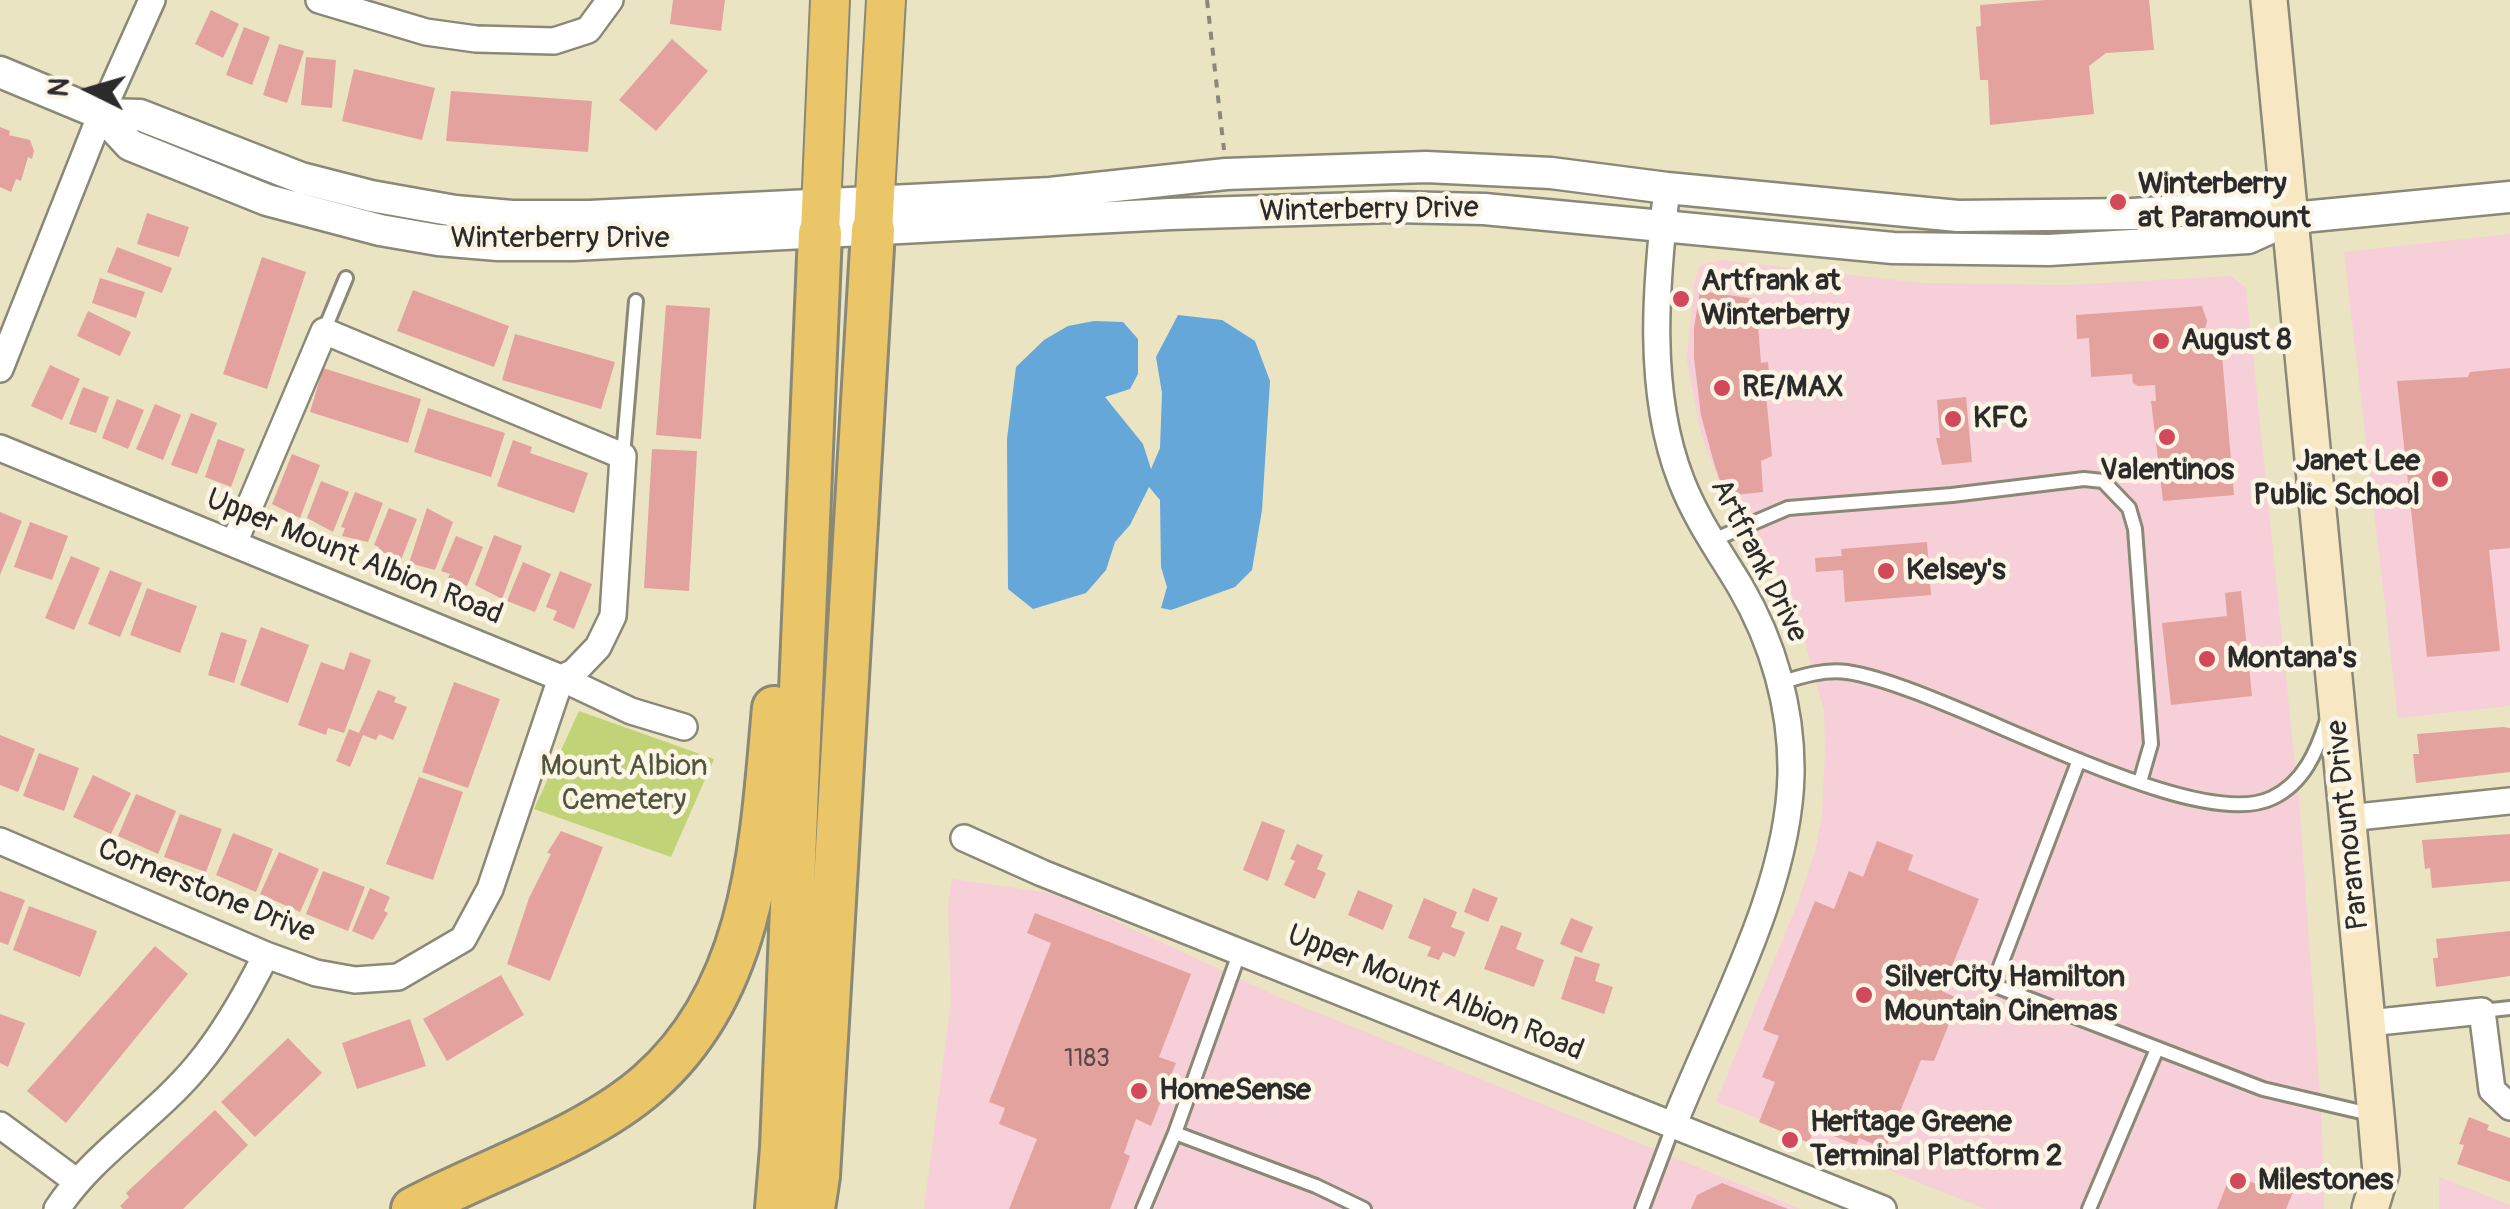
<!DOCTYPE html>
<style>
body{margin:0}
#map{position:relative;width:2510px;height:1209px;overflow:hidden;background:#eae4c3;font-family:Pangolin,sans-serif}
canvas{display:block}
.north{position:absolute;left:40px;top:40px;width:100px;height:100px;-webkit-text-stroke:8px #fcf5e5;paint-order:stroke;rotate:275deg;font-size:28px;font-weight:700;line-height:40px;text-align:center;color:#2b2b2b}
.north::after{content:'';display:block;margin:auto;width:35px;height:45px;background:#2b2b2b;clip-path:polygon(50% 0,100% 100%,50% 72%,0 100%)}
</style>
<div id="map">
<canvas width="2510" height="1209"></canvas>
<div class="north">N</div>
</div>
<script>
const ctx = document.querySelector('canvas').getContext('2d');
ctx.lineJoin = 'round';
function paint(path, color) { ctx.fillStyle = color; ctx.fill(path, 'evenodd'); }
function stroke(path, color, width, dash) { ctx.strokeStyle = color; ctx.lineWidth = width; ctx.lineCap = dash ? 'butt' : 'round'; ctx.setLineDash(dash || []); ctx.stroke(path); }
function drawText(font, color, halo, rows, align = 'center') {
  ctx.font = font + ' Pangolin,sans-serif'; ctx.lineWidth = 9; ctx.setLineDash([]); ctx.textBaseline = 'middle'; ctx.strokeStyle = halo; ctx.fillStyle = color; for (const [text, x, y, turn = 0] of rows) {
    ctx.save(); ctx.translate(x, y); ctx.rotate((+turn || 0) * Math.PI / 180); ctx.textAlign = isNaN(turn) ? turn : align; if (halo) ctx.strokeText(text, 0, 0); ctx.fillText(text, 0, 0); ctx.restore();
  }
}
const built = new Path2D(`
 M2510,234V706L2398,718L2344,252Z
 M1721,260L1922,283L2066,285L2231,276L2246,288L2300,813L2322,1125L2324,1209H1986L1716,1102L1796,907L1815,852L1822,816L1825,752L1824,711L1793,598L1721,488L1701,434L1687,360L1694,283L1700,265Z
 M952,879L1057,894L1279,997L1801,1209H924L951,1002L948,905Z
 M2439,1177L2510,1205V1209H2439Z`);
const green = new Path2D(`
 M579,711L714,759L671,857L534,809Z`);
const water = new Path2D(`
 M1178,315L1222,320L1255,341L1270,381L1262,510L1252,570L1235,587L1171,610L1161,608L1167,587L1161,567L1160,500L1149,487L1130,525L1115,542L1106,570L1086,593L1033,609L1008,589L1007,439L1016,367L1044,340L1068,326L1094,321L1123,322L1138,339V374L1130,389L1105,397L1143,444L1151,469L1160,448L1162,393L1156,357Z`);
const building = new Path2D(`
 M673,0H725L721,31L670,24Z
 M2045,0H2149L2154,50L2106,53L2089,66L2094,114L1990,125L1988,80H1980L1976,27L1981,26L1980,5Z
 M211,10L239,24L223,58L195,44Z
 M244,27L270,37L252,85L226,75Z
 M672,39L708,71L656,131L619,100Z
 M279,44L304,51L287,103L263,95Z
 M306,57L336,60L332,108L301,105Z
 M354,69L435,88L422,140L342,121Z
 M451,91L592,101L588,152L446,141Z
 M0,127L10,131L9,135L30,140L34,151L32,159L28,157L21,181L16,179L11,192L0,187Z
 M147,213L189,227L179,257L137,244Z
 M117,247L172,268L162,293L107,272Z
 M262,257L306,272L267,389L223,374Z
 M100,278L145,292L136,318L92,303Z
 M413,290L509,326L494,367L397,331Z
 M1700,291L1756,299L1761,363L1768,362L1771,394L1766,395L1772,456L1761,461L1763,492L1725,496L1714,463L1701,415L1694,358V328Z
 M666,305L710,308L701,439L656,435Z
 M2202,306L2207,321L2203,337L2196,346L2221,344L2234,495L2163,501L2151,401H2156L2155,385L2138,386L2133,383L2132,374L2091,377L2089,338L2077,339L2076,315Z
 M88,311L131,332L120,356L77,336Z
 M515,334L615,362L601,409L502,380Z
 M50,365L80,379L62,420L31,406Z
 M323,368L421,399L408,443L310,412Z
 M2510,368V548L2489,550L2500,651L2427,657L2397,381L2468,377L2470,372Z
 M83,387L109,397L96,433L69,424Z
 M1966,397L1972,462L1942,465L1936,438H1940L1937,400Z
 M117,399L144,410L128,449L102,438Z
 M155,404L181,415L163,460L136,449Z
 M428,408L505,433L491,477L414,452Z
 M191,413L217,423L197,474L171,465Z
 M218,439L245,449L231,487L205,477Z
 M513,440L532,447L530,453L588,473L574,513L497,486Z
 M652,449L697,451L689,591L644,588Z
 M292,454L320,465L300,518L272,504Z
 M321,481L349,492L333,532L307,518Z
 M355,492L383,503L368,542L342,536L345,528L341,527Z
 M389,508L417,519L401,560L378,550L379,547L374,545Z
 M427,508L453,522L435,570L409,563Z
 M0,512L22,521L0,575Z
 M30,522L68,536L52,580L14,567Z
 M494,535L522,546L502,599L475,585Z
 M456,536L483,547L467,586L448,578L450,574L441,571Z
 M1927,542L1931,595L1845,602L1843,570L1816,572L1815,558L1842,556L1841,549Z
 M71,556L100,568L74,630L45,618Z
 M523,562L551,574L535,612L507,601Z
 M110,570L142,583L120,637L88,624Z
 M560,571L592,584L574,629L553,620L557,611L546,607Z
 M147,588L197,606L180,653L130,635Z
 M2241,591L2252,696L2171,705L2162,623L2227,616L2225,593Z
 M261,627L309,645L288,703L240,685Z
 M221,632L247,640L234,683L208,675Z
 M350,652L371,660L344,733L328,728L326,735L298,725L321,662L344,670Z
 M454,682L500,699L468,788L422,772Z
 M378,690L396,697L394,702L407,707L393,740L379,734L376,740L363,735L350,767L336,761L349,729L359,733Z
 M2503,727L2510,728V772L2416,783L2413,754H2419L2417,734Z
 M0,735L35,749L18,792L0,785Z
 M39,753L79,768L64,811L23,796Z
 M93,775L131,793L111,834L73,817Z
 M419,777L463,792L433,880L386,864Z
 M136,794L176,811L158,854L118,836Z
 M180,814L222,829L206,872L164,857Z
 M1262,821L1285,830L1268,881L1243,870Z
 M561,831L603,847L550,981L507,964L529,898L551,854L547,853Z
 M233,833L273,849L256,892L216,875Z
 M2510,834V881L2432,888L2430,868L2425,869L2422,840Z
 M1877,841L1913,855L1908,870L1979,899L1942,991L1959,999L1934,1061L1921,1060L1885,1149L1859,1138L1856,1145L1814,1128L1809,1143L1759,1122L1775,1082L1762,1077L1779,1036L1763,1030L1815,901L1834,909L1849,871L1863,877Z
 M1297,844L1323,855L1317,869L1326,873L1315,899L1284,885L1295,861L1290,859Z
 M279,852L319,869L300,912L260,894Z
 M323,871L365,887L348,931L306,914Z
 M370,888L390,897L384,911L388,913L373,940L352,931Z
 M1473,888L1498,898L1488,922L1464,912Z
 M1358,890L1393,905L1383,930L1348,915Z
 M0,891L25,900L8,945L0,942Z
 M1424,898L1457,912L1451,927L1465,932L1455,957L1443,952L1439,960L1427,956L1431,947L1408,938Z
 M29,906L97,931L80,977L13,950Z
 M1035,913L1191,974L1159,1057L1176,1063L1151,1126L1136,1119L1124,1153L1130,1156L1110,1209H1009L1037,1139L999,1124L1005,1108L989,1102L1051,943L1027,933Z
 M1571,918L1593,927L1582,953L1560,944Z
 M1501,925L1522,933L1516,949L1544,960L1534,987L1484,969Z
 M2510,931V976L2436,987L2433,958H2438L2436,939Z
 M155,946L188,974L66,1123L27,1091Z
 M1575,956L1600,964L1595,981L1613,987L1604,1014L1561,999Z
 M501,975L524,1015L447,1061L423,1019Z
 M0,1014L25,1023L8,1067L0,1063Z
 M410,1019L426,1066L357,1089L342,1043Z
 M288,1038L322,1073L255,1137L221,1102Z
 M215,1110L248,1145L183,1209H123L120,1206L129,1197L126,1193Z
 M2469,1117L2489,1125L2487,1130L2510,1138V1182L2457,1164L2464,1145L2459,1144Z
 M2284,1166L2301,1173L2286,1209H2217L2231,1174L2274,1191Z
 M1722,1183L1788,1209H1691L1697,1195Z`);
const path = new Path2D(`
 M1207,0L1224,150`);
const service = new Path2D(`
 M324,331L346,278
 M623,456L636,301
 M1711,541L1788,508L1952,495L2084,479L2103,481L2129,508L2135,529L2151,744L2140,782
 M1780,683C1802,676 1824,669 1847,672C1945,686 2191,837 2272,798C2304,783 2317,751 2327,720
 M2079,760L1993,985L2263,1089L2374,1115
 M2482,1011L2510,1008
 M1175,1133L1316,1186L1364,1209
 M1143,1209L1175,1133L1240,951
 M1642,1209L1674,1124
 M2089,1209L2157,1049`);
const minor = new Path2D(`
 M319,0L426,32L476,39L554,41L588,30L610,0
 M1667,188C1656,282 1646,390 1681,480C1696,519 1719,551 1740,586C1773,642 1792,708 1791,774C1789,890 1717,1015 1674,1124
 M0,369L101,114L152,0
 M0,448L561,678L631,711L684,727
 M2348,818L2510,801
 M964,838L1042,873L1883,1209
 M0,841L266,955L316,973L355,980L398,977L463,939L490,889L561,678L574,672L598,647L613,616L623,456L324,331L234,543
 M2369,1023L2482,1011L2492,1090L2510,1107
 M0,1125L76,1181
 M57,1209C94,1153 154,1118 197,1066C224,1034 247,993 266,955`);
const tertiary = new Path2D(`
 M0,72L101,114L140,115L301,178L371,196L455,211L512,216H590L1050,193L1226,174L1426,167L1551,173L1667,188L1958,216L2132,214L2245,207L2292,218L2510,197
 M101,114L130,145L267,200L380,230L438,240L498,245H573L1170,214L1393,207L1484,209L1893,248L2049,250L2248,238L2292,218`);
const secondary = new Path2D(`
 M2269,0L2376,1115L2381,1172L2370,1209`);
const primary = new Path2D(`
 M873,230L886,0
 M820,233L830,0`);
const motorway = new Path2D(`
 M413,1209C486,1170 587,1138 649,1083C757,988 762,840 774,708
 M777,1209L782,1148L820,233
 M813,1209L818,1176L873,230`);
const markers = [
 [2118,202,10,"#d1495b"],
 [1681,299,10,"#d1495b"],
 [2161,341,10,"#d1495b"],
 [1722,388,10,"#d1495b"],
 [1953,419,10,"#d1495b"],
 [2167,437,10,"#d1495b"],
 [2440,479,10,"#d1495b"],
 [1886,571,10,"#d1495b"],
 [2207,659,10,"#d1495b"],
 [1864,995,10,"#d1495b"],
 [1139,1091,10,"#d1495b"],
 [1790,1140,10,"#d1495b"],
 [2238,1181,10,"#d1495b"]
];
const numberNames = [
 ["1183",1087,1060]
];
const poiNames = [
 ["Winterberry",2138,185],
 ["at Paramount",2138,219],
 ["Artfrank at",1701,282],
 ["Winterberry",1701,316],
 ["August 8",2181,341],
 ["RE/MAX",1742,388],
 ["KFC",1973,419],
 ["Janet Lee",2420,462,"right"],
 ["Public School",2420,496,"right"],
 ["Valentinos",2167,471,"center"],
 ["Kelsey's",1906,571],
 ["Montana's",2227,659],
 ["SilverCity Hamilton",1884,978],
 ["Mountain Cinemas",1884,1012],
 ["HomeSense",1159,1091],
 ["Heritage Greene",1810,1123],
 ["Terminal Platform 2",1810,1157],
 ["Milestones",2258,1181]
];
const streetNames = [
 ["Winterberry Drive",1369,211,-1],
 ["Winterberry Drive",560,239],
 ["Upper Mount Albion Road",354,558,22],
 ["Artfrank Drive",1758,561,63],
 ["Paramount Drive",2349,825,-96],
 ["Cornerstone Drive",206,892,22],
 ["Upper Mount Albion Road",1435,994,22]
];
const parkNames = [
 ["Mount Albion",624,767],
 ["Cemetery",624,801]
];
paint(built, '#f6cfd8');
paint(green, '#c0d376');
paint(water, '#65a7d9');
paint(building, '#e4a29f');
stroke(service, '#8a8877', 18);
stroke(minor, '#8a8877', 30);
stroke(tertiary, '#8a8877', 35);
stroke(secondary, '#8a8877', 40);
stroke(primary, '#8a8877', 42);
stroke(motorway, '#8a8877', 48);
stroke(path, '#8a8877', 4, [8, 8]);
stroke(service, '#fff', 12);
stroke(minor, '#fff', 25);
stroke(tertiary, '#fff', 30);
stroke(secondary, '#f7e8c3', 35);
stroke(primary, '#ebc669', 38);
stroke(motorway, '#ebc669', 42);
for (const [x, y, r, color] of markers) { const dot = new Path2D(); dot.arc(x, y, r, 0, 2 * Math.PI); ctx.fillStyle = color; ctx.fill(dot); stroke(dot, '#fcf5e5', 4); }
drawText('25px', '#594948', null, numberNames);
drawText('bold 30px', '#2b2b2b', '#fcf5e5', poiNames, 'left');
drawText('30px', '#2b2b2b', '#fcf5e5', streetNames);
drawText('30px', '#50553e', '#fcf5e5', parkNames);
</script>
